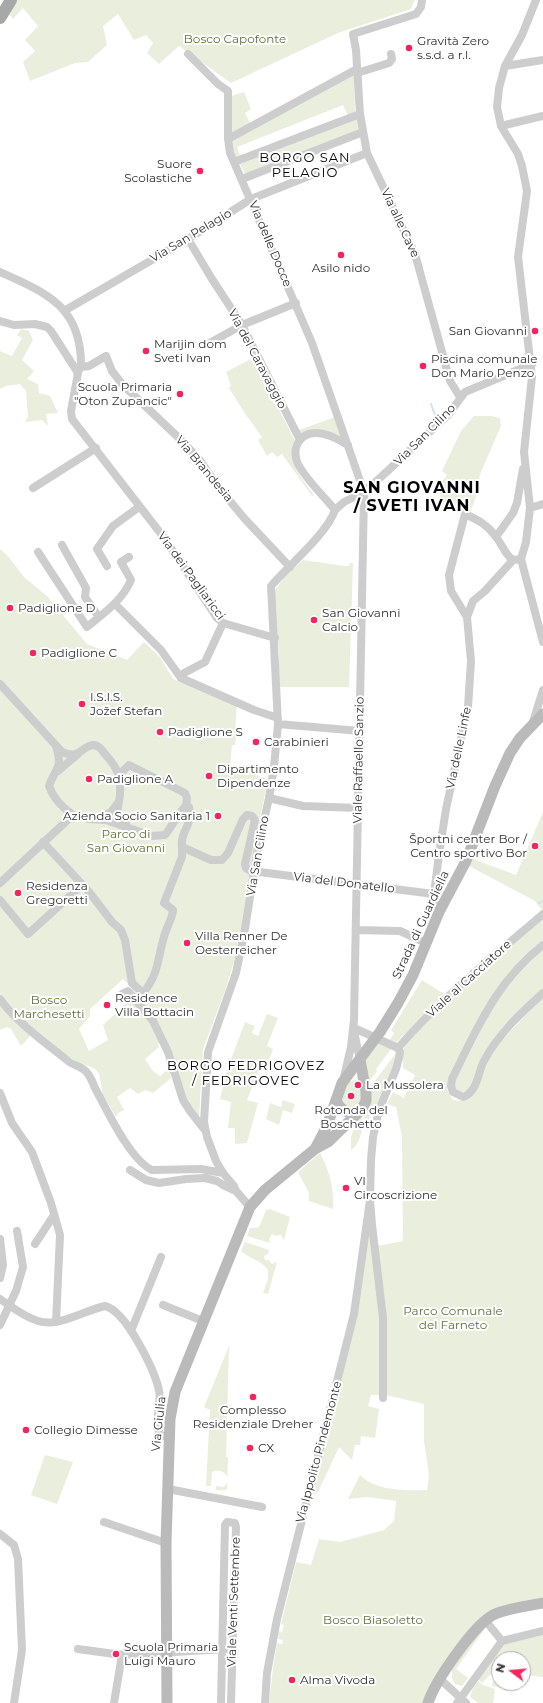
<!DOCTYPE html>
<meta charset="utf-8">
<style>
body{margin:0}
#map{position:relative;width:543px;height:1703px;overflow:hidden;background:#fff;font-family:Montserrat,sans-serif}
canvas{display:block}
.north{position:absolute;left:491px;top:1651px;width:40px;height:40px;box-sizing:border-box;background:#fff;border:1px solid #acacac;border-radius:50%;rotate:286deg;font-size:11px;font-weight:700;line-height:16px;text-align:center;color:#303030}
.north::after{content:'';display:block;margin:auto;width:14px;height:18px;background:#f6235c;clip-path:polygon(50% 0,100% 100%,50% 72%,0 100%)}
</style>
<div id="map">
<canvas width="543" height="1703"></canvas>
<div class="north">N</div>
</div>
<script>
const ctx = document.querySelector('canvas').getContext('2d');
ctx.lineJoin = 'round';
function paint(path, color) { ctx.fillStyle = color; ctx.fill(path, 'evenodd'); }
function stroke(path, color, width, dash) { ctx.strokeStyle = color; ctx.lineWidth = width; ctx.lineCap = dash ? 'butt' : 'round'; ctx.setLineDash(dash || []); ctx.stroke(path); }
function drawText(font, color, halo, rows, align = 'center') {
  ctx.font = font + ' Montserrat,sans-serif'; ctx.lineWidth = 4; ctx.setLineDash([]); ctx.textBaseline = 'middle'; ctx.strokeStyle = halo; ctx.fillStyle = color; for (const [text, x, y, turn = 0] of rows) {
    ctx.save(); ctx.translate(x, y); ctx.rotate((+turn || 0) * Math.PI / 180); ctx.textAlign = isNaN(turn) ? turn : align; if (halo) ctx.strokeText(text, 0, 0); ctx.fillText(text, 0, 0); ctx.restore();
  }
}
const green = new Path2D(`
 M16,0H415L411,9L338,33L231,83L179,46L159,64L147,53L153,43L146,35L134,40L118,14L103,26L107,45L88,62L75,63L30,81L23,62L35,51L25,40L38,26L23,8L13,19L7,12Z
 M354,74L355,112L348,116L343,105L237,147L241,158L235,160L230,141Z
 M244,92L251,109L245,113L250,123L230,134L232,96Z
 M357,119L359,130L245,174L240,164Z
 M21,329L29,331L33,340L22,360L34,371L27,379L38,384L39,393L50,396L58,413L46,414L48,426L42,420L25,422L28,417L26,391L20,384L6,386L0,389V351L12,356L22,338L17,335Z
 M251,359L257,371L260,372L295,441C284,460 304,481 314,495L312,496L282,454L277,457L272,452L267,456L258,440L262,437L246,415L229,388L231,386L226,372Z
 M474,416H491L500,418L501,426L481,472L476,490L475,492L477,494L470,513L466,511L438,509L442,489L438,487L447,475L442,471L461,431Z
 M335,417L341,436L328,432L301,434L299,430Z
 M0,549L8,556L24,577L47,596L87,644L127,660L144,642L160,657L173,679L237,705L235,731H237L235,745H232L230,766L268,779L252,857L241,939L238,941L237,945L238,948L225,991L203,1049L199,1117L187,1101L174,1060L135,997L132,988L123,979L90,1009V1016L79,1029L89,1051L108,1040L103,1025L131,999L143,1011L162,1042L158,1044L159,1047L145,1059L153,1071L160,1076L171,1067L173,1073L170,1075L171,1078L153,1093L145,1090L138,1094L130,1088L117,1097L124,1110L118,1113L116,1117L103,1095L99,1073L95,1069L89,1066L82,1065L63,1053L17,1015L5,1002L0,993Z
 M303,560L345,566H349L350,563H353L349,687H279V652L274,605L275,590L286,575Z
 M543,812V910H542L535,901L469,866L473,859L516,875Z
 M543,918V940C496,975 476,1024 450,1076L447,1089L453,1100L462,1101L471,1097L479,1084L489,1060L500,1042L543,997V1597L495,1609L424,1703H269L273,1668L277,1643L282,1644L283,1640L278,1639L279,1631L282,1632L284,1625L281,1624L296,1562L311,1565L319,1539L340,1542L384,1530L394,1521L396,1501L367,1497L348,1499L360,1475C376,1491 406,1491 427,1490L429,1475L424,1441V1404L386,1395H371L368,1406L379,1409L375,1438L361,1436L360,1445H355L352,1460L339,1447L318,1492L309,1498L369,1229L372,1247L403,1241L402,1137L396,1107L387,1104L393,1092L404,1098L415,1075L403,1068V1050L406,1045L423,1026L447,1002Z
 M543,949V988C525,1005 504,1022 490,1044C480,1059 475,1075 468,1091L461,1092L455,1088V1081L492,1009L513,977Z
 M422,980L444,994L396,1043L390,1040L394,1033L391,1030Z
 M0,1005L32,1034L21,1046L11,1029L7,1027L0,1030Z
 M267,1014L278,1018L267,1046L273,1049L266,1069L260,1067L247,1100L258,1103L247,1143L235,1144V1128H228L231,1102L220,1099L227,1070L245,1022L255,1026L252,1033L258,1036Z
 M379,1042L392,1048L376,1069L377,1071L368,1083L364,1062Z
 M397,1052V1056L376,1109L371,1108L366,1133L365,1110L370,1087Z
 M355,1080L361,1083L363,1090L360,1106L352,1111L341,1101L347,1082Z
 M283,1100L295,1104L292,1113L283,1110L279,1125L266,1119L270,1103L281,1107Z
 M361,1115C364,1126 361,1144 351,1150V1137L354,1128L351,1125Z
 M320,1153C330,1173 334,1187 333,1209L309,1201V1193L298,1172Z
 M270,1209L290,1217L284,1240L281,1235H277L276,1236L272,1234L269,1239L270,1243L247,1236L250,1228H257L260,1225L266,1210Z
 M245,1242L269,1250L268,1254L264,1256L265,1260H269L272,1264L277,1262L268,1294L263,1293L268,1279V1270C261,1260 250,1259 241,1251Z
 M229,1346L226,1457H228L227,1490H216V1486L224,1487C232,1478 225,1469 214,1471L212,1472L211,1486H206L210,1410L204,1407Z
 M45,1455L73,1462L57,1504L31,1495Z
 M482,1628L484,1630L456,1669L468,1678L462,1686L455,1684L452,1678V1668Z
 M543,1635V1677L523,1675V1659H499V1672L494,1671L482,1683L478,1679L505,1644Z
 M494,1673L499,1674V1683H519L518,1691L492,1686Z
 M478,1681L483,1685L495,1689L493,1703H478L470,1697L473,1688Z`);
const stream = new Path2D(`
 M431,404L435,415
 M539,903L543,901`);
const street = new Path2D(`
 M422,0L421,7L416,14L353,34L356,50L360,114L367,153L415,254L450,381L460,397
 M536,0L522,35L505,66L499,88L497,107L501,126L518,154L522,166L527,191L518,257L532,377L524,452L530,508L526,542L521,559L543,642
 M188,54L218,84L228,91V139L230,153L312,343L364,492L354,1020L351,1047L344,1077
 M505,66L543,60
 M357,73L389,63L392,59L391,54
 M501,126L543,116
 M228,139L357,69
 M234,162L360,114
 M242,179L363,132
 M188,239L212,279L242,325L300,440
 M0,272C47,293 82,307 81,367L79,370
 M64,311L188,239L251,199L367,153
 M0,321L14,325L35,324L47,327L51,331L78,373L71,411L72,419L165,539L217,618L223,623L275,638
 M208,344L242,325L296,303
 M81,367L89,366L106,356L112,371L122,384L181,440L199,459L220,489L244,518L290,567
 M33,488L96,448
 M530,508L543,504
 M335,510L344,502L364,492L381,477L449,414L465,392L532,364
 M335,510C323,495 307,481 298,464C291,449 299,433 316,433C326,433 340,440 348,445
 M496,537L513,513L517,503L523,469
 M62,545L86,588L85,597L99,617
 M38,552L87,627C104,613 122,601 131,580L121,562L129,557
 M107,566L97,549L113,526L139,507
 M115,604L161,650L181,678L254,710L278,718
 M467,617L451,591L449,575L465,514C478,520 488,525 496,537C502,544 505,555 513,560
 M181,678L184,673L205,662L223,623
 M0,684L62,752C80,760 80,747 93,745C99,745 102,750 105,754C116,766 121,775 120,793C120,800 117,806 118,814L127,826
 M533,722L543,690
 M278,724L360,731
 M56,746C63,770 56,766 49,786C53,798 63,808 73,815L88,819L106,820L152,836L165,835C171,828 180,810 186,806L187,798L185,793L129,765L119,775
 M58,771L78,754
 M269,798L303,806L358,808
 M186,806L189,807C194,826 180,829 182,847L211,860H222L228,853L243,819L247,815L252,816L255,820L245,864L246,868L251,871L434,894
 M99,818L111,812L118,803
 M43,842L90,893L112,922L121,930L125,940L132,983L143,993C159,974 157,960 164,937C166,928 172,920 173,910L164,903L182,857V847
 M0,883L73,815
 M0,900L28,934L82,885
 M439,912L435,904L434,894L439,854L446,809L468,707L471,661L467,617L473,601L485,591L513,560L521,559
 M356,930L400,931L426,943
 M543,945C496,982 478,1027 452,1079L451,1086L453,1092L463,1097C477,1093 478,1072 484,1061C498,1034 521,1013 543,993
 M122,994L128,991L153,1021L168,1052L183,1100L190,1111L204,1129
 M0,999C15,1021 47,1044 68,1061C74,1066 84,1067 88,1074C91,1078 93,1083 95,1088C107,1110 130,1160 152,1170L201,1169L223,1173
 M354,1028L398,1048L400,1052L399,1058L396,1069L379,1110L373,1137L371,1160L370,1200L372,1225L383,1318V1398
 M355,1036L360,1060
 M398,1048C441,998 493,957 543,914
 M0,1093L12,1123L32,1152L51,1203L60,1235L56,1322
 M130,1170L146,1180L159,1183L186,1179L205,1178L217,1181L223,1185L236,1191
 M250,1207L236,1191L234,1186L223,1173L216,1161L207,1137L204,1122L208,1052L236,973L245,929L257,852L269,798L274,767L278,724L271,586C288,566 327,534 335,510
 M0,1239L3,1265L0,1278
 M35,1244L54,1215
 M0,1299C12,1307 24,1317 38,1321C58,1328 85,1310 105,1306C126,1311 154,1369 159,1390C162,1401 153,1427 161,1435L169,1438
 M163,1305L203,1321
 M0,1325L16,1291L23,1267L17,1231
 M131,1331L161,1257
 M168,1489L262,1507
 M104,1522L166,1543
 M0,1534L14,1545L18,1559L22,1650L14,1703
 M502,1641L543,1631
 M78,1649L122,1655L226,1649
 M440,1679L466,1703
 M114,1703L122,1655
 M221,1703L225,1525L227,1522L235,1523L236,1527L231,1703
 M265,1703L267,1673L277,1619L354,1314L370,1200
 M457,1703L502,1641L485,1620`);
const secondary = new Path2D(`
 M336,1100C340,1110 347,1114 358,1113
 M315,1149L327,1126L342,1083L380,1032L398,1003L413,975L439,912L466,861L495,786L510,753L520,738L543,714
 M167,1703L166,1543L170,1419L175,1392L250,1207L265,1190L315,1149L328,1142L362,1109L366,1101V1092L360,1060
 M428,1703C435,1681 475,1623 495,1614C510,1608 528,1606 543,1603`);
const primary = new Path2D(`
 M0,18L11,0`);
const markers = [
 [409,48,4,"#f6235c"],
 [200,171,4,"#f6235c"],
 [341,255,4,"#f6235c"],
 [535,331,4,"#f6235c"],
 [146,351,4,"#f6235c"],
 [423,366,4,"#f6235c"],
 [180,394,4,"#f6235c"],
 [10,608,4,"#f6235c"],
 [314,620,4,"#f6235c"],
 [33,653,4,"#f6235c"],
 [82,704,4,"#f6235c"],
 [160,732,4,"#f6235c"],
 [256,742,4,"#f6235c"],
 [209,776,4,"#f6235c"],
 [89,779,4,"#f6235c"],
 [218,816,4,"#f6235c"],
 [535,846,4,"#f6235c"],
 [18,893,4,"#f6235c"],
 [187,943,4,"#f6235c"],
 [107,1005,4,"#f6235c"],
 [358,1085,4,"#f6235c"],
 [351,1096,4,"#f6235c"],
 [346,1188,4,"#f6235c"],
 [253,1397,4,"#f6235c"],
 [26,1430,4,"#f6235c"],
 [250,1448,4,"#f6235c"],
 [116,1654,4,"#f6235c"],
 [292,1680,4,"#f6235c"]
];
const parkNames = [
 ["Bosco Capofonte",235,39],
 ["Parco di",126,834],
 ["San Giovanni",126,848],
 ["Bosco",49,1000],
 ["Marchesetti",49,1014],
 ["Parco Comunale",453,1311],
 ["del Farneto",453,1325],
 ["Bosco Biasoletto",373,1620]
];
const poiNames = [
 ["Gravità Zero",417,41],
 ["s.s.d. a r.l.",417,55],
 ["Suore",192,164,"right"],
 ["Scolastiche",192,178,"right"],
 ["Asilo nido",341,268,"center"],
 ["San Giovanni",527,331,"right"],
 ["Marijin dom",154,344],
 ["Sveti Ivan",154,358],
 ["Piscina comunale",431,359],
 ["Don Mario Penzo",431,373],
 ["Scuola Primaria",172,387,"right"],
 ["\"Oton Zupancic\"",172,401,"right"],
 ["Padiglione D",18,608],
 ["San Giovanni",322,613],
 ["Calcio",322,627],
 ["Padiglione C",41,653],
 ["I.S.I.S.",90,697],
 ["Jožef Stefan",90,711],
 ["Padiglione S",168,732],
 ["Carabinieri",264,742],
 ["Dipartimento",217,769],
 ["Dipendenze",217,783],
 ["Padiglione A",97,779],
 ["Azienda Socio Sanitaria 1",210,816,"right"],
 ["Športni center Bor /",527,839,"right"],
 ["Centro sportivo Bor",527,853,"right"],
 ["Residenza",26,886],
 ["Gregoretti",26,900],
 ["Villa Renner De",195,936],
 ["Oesterreicher",195,950],
 ["Residence",115,998],
 ["Villa Bottacin",115,1012],
 ["La Mussolera",366,1085],
 ["Rotonda del",351,1110,"center"],
 ["Boschetto",351,1124,"center"],
 ["VI",354,1181],
 ["Circoscrizione",354,1195],
 ["Complesso",253,1410,"center"],
 ["Residenziale Dreher",253,1424,"center"],
 ["Collegio Dimesse",34,1430],
 ["CX",258,1448],
 ["Scuola Primaria",124,1647],
 ["Luigi Mauro",124,1661],
 ["Alma Vivoda",300,1680]
];
const streetNames = [
 ["Via alle Cave",400,223,65],
 ["Via San Pelagio",191,236,-31],
 ["Via delle Docce",270,244,67],
 ["Via del Caravaggio",257,359,62],
 ["Via San Cilino",425,435,-45],
 ["Via Brandesia",204,469,50],
 ["Via dei Pagliaricci",191,576,54],
 ["Via delle Linfe",459,748,-78],
 ["Viale Raffaello Sanzio",359,760,-89],
 ["Via San Cilino",258,856,-80],
 ["Via del Donatello",344,883,7],
 ["Strada di Guardiella",421,925,-65],
 ["Viale al Cacciatore",469,979,-42],
 ["Via Giulia",159,1424,-84],
 ["Via Ippolito Pindemonte",319,1452,-75],
 ["Viale Venti Settembre",234,1602,-88]
];
const neighbourhoodNames = [
 ["BORGO SAN",305,158],
 ["PELAGIO",305,173],
 ["BORGO FEDRIGOVEZ",246,1066],
 ["/ FEDRIGOVEC",246,1081]
];
const districtNames = [
 ["SAN GIOVANNI",412,488],
 ["/ SVETI IVAN",412,506]
];
paint(green, '#eaeedd');
stroke(stream, '#c8e8f0', 2);
stroke(street, '#cdcdcd', 8);
stroke(secondary, '#bababa', 11);
stroke(primary, '#a8a8a8', 12);
for (const [x, y, r, color] of markers) { const dot = new Path2D(); dot.arc(x, y, r, 0, 2 * Math.PI); ctx.fillStyle = color; ctx.fill(dot); stroke(dot, '#fff', 1.5); }
drawText('12px', '#5e7138', '#fff', parkNames);
drawText('12px', '#303030', '#fff', poiNames, 'left');
drawText('12px', '#303030', '#fff', streetNames);
ctx.letterSpacing = '1px';
drawText('13px', '#000', '#fff', neighbourhoodNames);
ctx.letterSpacing = '0px';
ctx.letterSpacing = '1px';
drawText('bold 16px', '#000', '#fff', districtNames);
ctx.letterSpacing = '0px';
</script>
